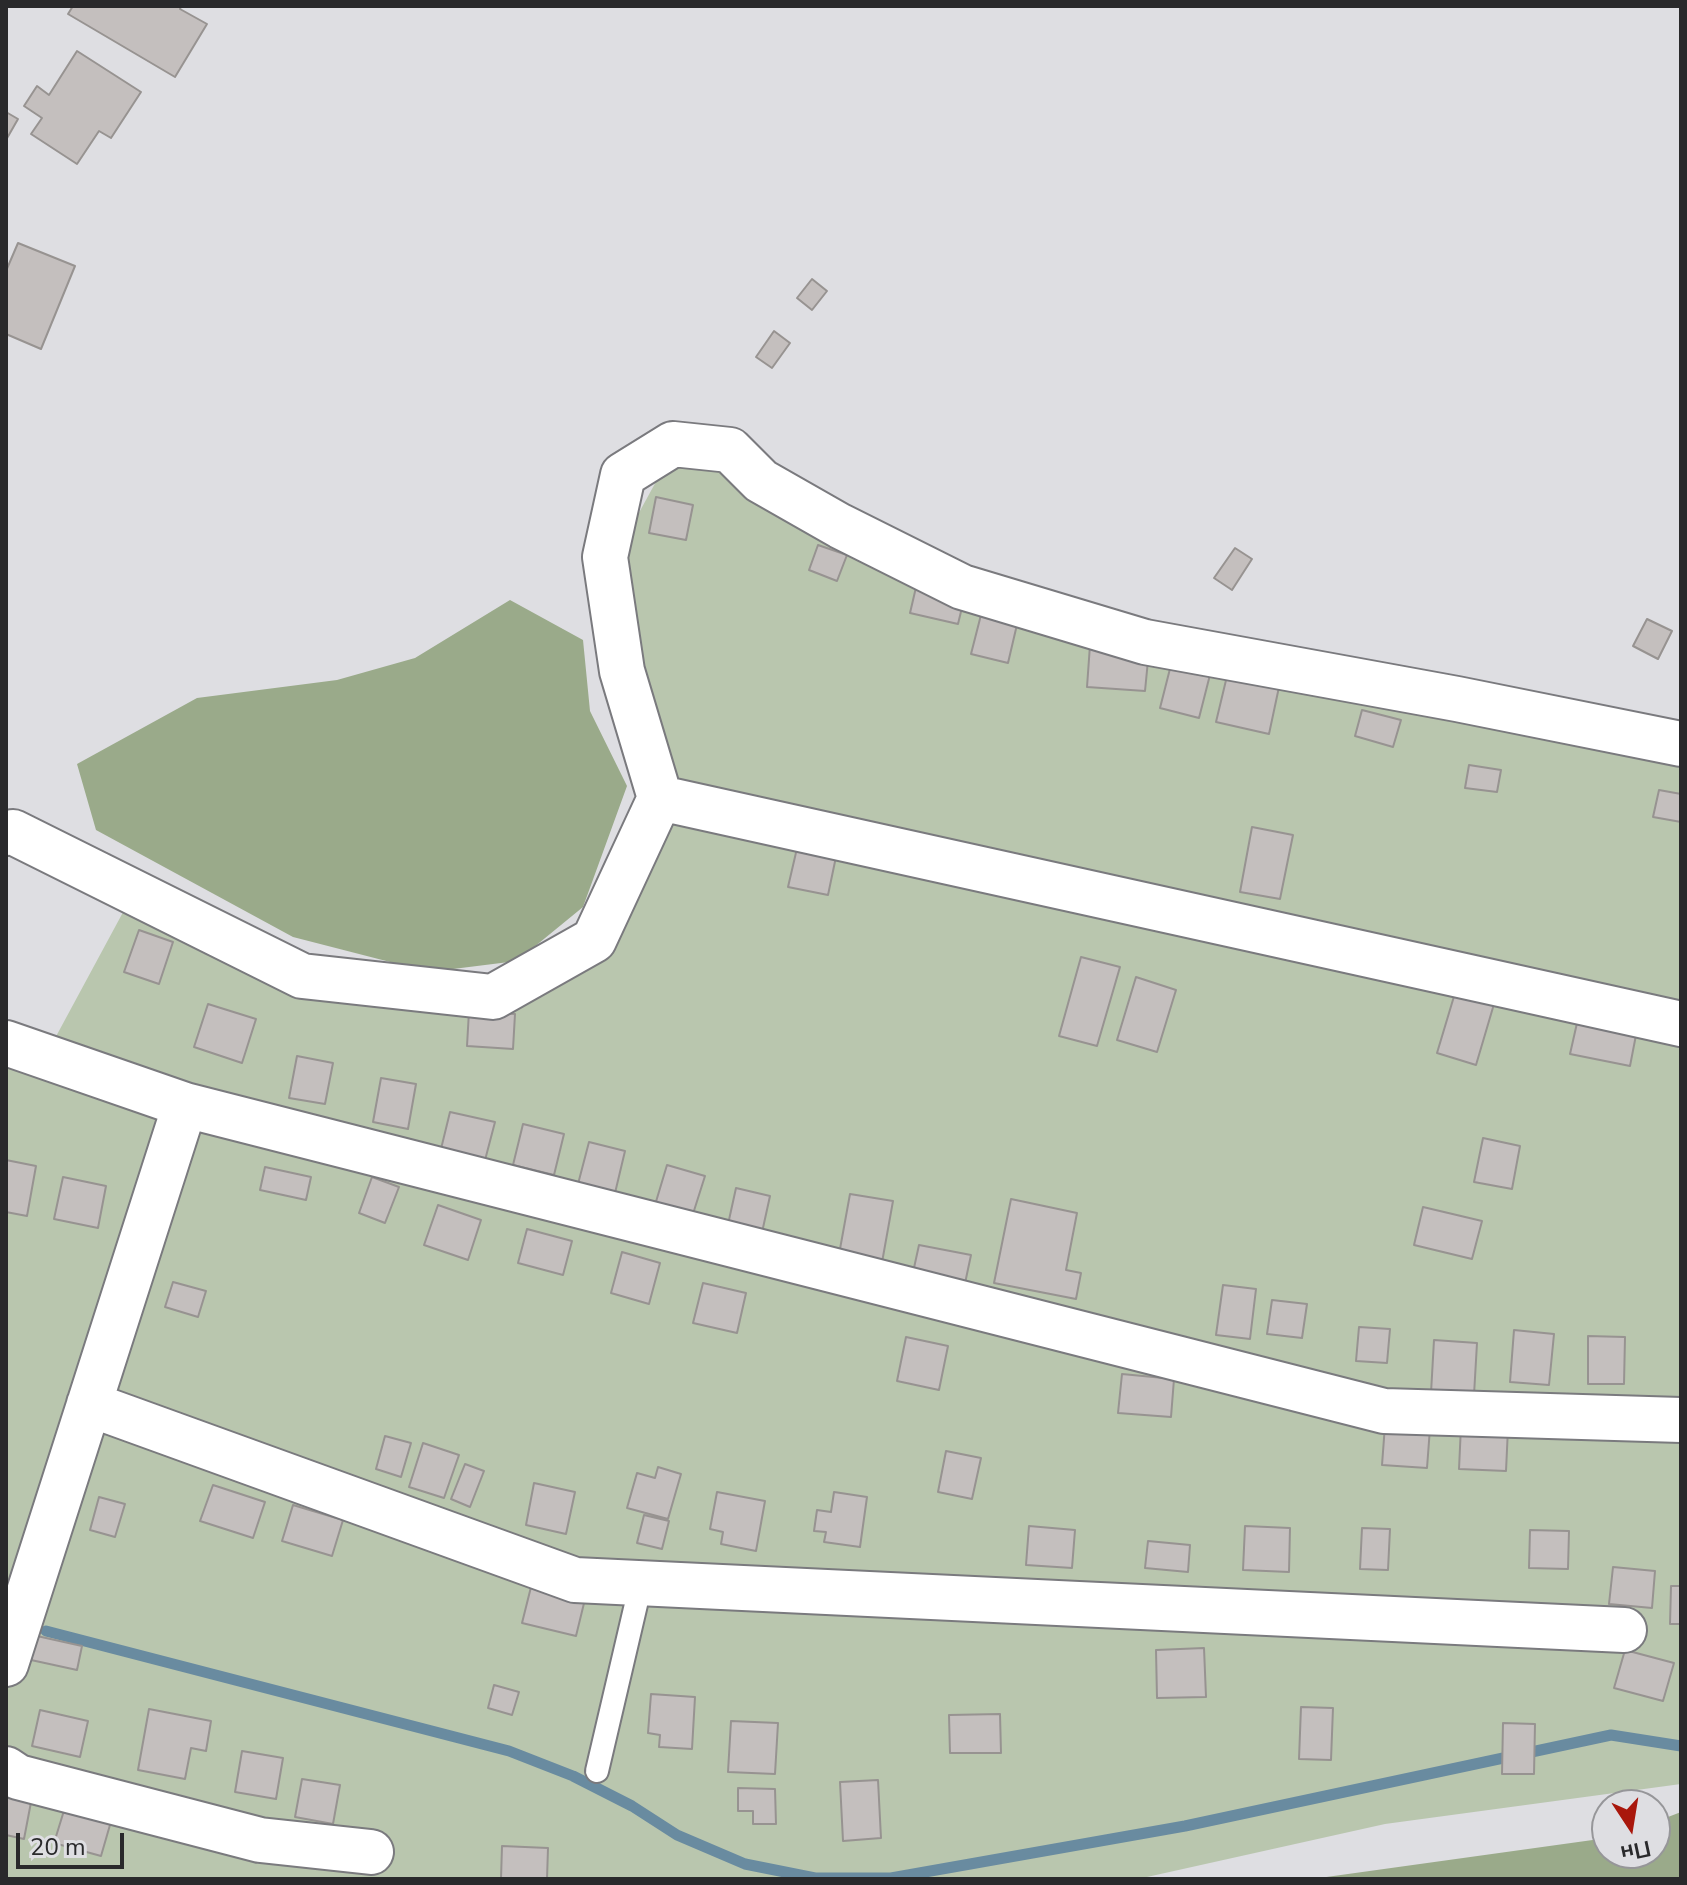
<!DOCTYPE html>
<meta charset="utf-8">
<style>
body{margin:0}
#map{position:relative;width:1687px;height:1885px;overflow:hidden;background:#dedee2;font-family:"Nunito Sans",sans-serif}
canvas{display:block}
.frame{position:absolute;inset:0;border:8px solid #29292b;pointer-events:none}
.north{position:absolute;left:1591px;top:1789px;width:80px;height:80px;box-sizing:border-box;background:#dedee2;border:2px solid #969699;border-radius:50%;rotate:168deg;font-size:22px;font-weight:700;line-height:32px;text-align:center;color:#29292b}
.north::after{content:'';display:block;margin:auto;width:28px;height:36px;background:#a9170c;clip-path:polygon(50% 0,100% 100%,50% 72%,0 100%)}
.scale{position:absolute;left:16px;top:1833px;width:108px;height:36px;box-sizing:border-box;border:4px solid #29292b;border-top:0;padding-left:10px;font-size:24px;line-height:28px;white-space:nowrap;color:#29292b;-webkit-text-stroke:6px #dedee2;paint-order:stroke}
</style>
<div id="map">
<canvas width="1687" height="1885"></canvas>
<div class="frame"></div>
<div class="north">Пн</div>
<div class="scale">20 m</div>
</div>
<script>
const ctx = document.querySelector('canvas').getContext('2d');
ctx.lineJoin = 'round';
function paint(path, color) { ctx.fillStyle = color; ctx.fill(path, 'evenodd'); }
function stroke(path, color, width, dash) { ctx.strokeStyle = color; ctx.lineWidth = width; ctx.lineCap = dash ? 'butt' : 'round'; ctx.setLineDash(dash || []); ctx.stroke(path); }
const green = new Path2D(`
 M675,447L1043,627L1681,754V1784L1385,1824L1138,1879H6V1044L53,1042L128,903L293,991L497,1008L607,949L672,814L618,551Z`);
const forest = new Path2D(`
 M510,600L583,640L590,711L627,786L583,907L517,961L429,972L293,937L96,830L77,764L197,698L337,680L415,658Z
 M1681,1812V1879H1312L1607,1838V1853H1655V1822Z`);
const stream = new Path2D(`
 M46,1631L509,1751L573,1776L632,1806L677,1835L745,1864L815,1878H891L1185,1826L1611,1735L1681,1746`);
const building = new Path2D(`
 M73,6H181L180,9L207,24L175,77L68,14Z
 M77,51L141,92L111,138L99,131L77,164L31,134L42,118L24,106L37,86L49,95Z
 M6,112L18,119L6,140Z
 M18,243L75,266L41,349L6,334V271Z
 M812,279L827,291L812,310L797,298Z
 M774,331L790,343L772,368L756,357Z
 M656,497L693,505L686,540L649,533Z
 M818,545L847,555L837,581L809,570Z
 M1235,548L1252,559L1232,590L1214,578Z
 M917,583L965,595L958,624L910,613Z
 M983,607L1019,616L1008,663L971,654Z
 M1647,619L1672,631L1658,659L1633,646Z
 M1090,645L1149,650L1145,691L1087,687Z
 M1174,653L1213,663L1199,718L1160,708Z
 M1227,676L1279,687L1269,734L1216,722Z
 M1362,710L1401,720L1393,747L1355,736Z
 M1469,765L1501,770L1497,792L1465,788Z
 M1659,790L1681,794V822L1653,817Z
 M1252,827L1293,835L1280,899L1240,892Z
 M798,844L837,852L828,895L788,887Z
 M139,930L173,942L159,984L124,972Z
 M1081,957L1120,967L1097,1046L1059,1036Z
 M1136,977L1176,990L1157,1052L1117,1040Z
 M1455,993L1494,1004L1476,1065L1437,1053Z
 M208,1004L256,1019L242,1063L194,1047Z
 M469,1011L515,1014L513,1049L467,1046Z
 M1577,1023L1636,1035L1630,1066L1570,1054Z
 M297,1056L333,1063L325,1104L289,1098Z
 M381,1078L416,1084L408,1129L373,1122Z
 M450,1112L495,1122L484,1164L440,1153Z
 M523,1124L564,1134L554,1175L513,1165Z
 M1483,1138L1520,1146L1512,1189L1474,1182Z
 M589,1142L625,1151L615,1193L578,1184Z
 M6,1160L36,1166L27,1216L6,1212Z
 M667,1165L705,1176L692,1217L655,1205Z
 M265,1167L311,1177L306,1200L260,1190Z
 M63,1177L106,1186L98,1228L54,1219Z
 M372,1177L399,1187L385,1223L359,1213Z
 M736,1188L770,1196L761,1237L727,1229Z
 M850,1194L893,1201L881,1268L838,1260Z
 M1011,1199L1077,1213L1066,1270L1081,1273L1076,1299L994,1283Z
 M438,1205L481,1220L468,1260L424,1245Z
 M1423,1207L1482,1221L1472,1259L1414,1245Z
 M527,1229L572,1241L563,1275L518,1263Z
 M919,1245L971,1255L964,1288L912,1277Z
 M622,1252L660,1263L649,1304L611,1293Z
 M173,1282L206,1291L198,1317L165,1307Z
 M703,1283L746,1293L737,1333L693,1323Z
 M1223,1285L1256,1289L1250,1339L1216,1335Z
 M1272,1300L1307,1304L1302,1338L1267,1334Z
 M1359,1327L1390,1329L1387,1363L1356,1361Z
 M1514,1330L1554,1334L1549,1385L1510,1382Z
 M1588,1336L1625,1337L1624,1384H1588Z
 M906,1337L948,1346L939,1390L897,1381Z
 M1434,1340L1477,1343L1474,1395L1431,1393Z
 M1122,1374L1174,1379L1171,1417L1118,1413Z
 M1385,1425L1430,1428L1427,1468L1382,1465Z
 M1461,1426L1508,1428L1506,1471L1459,1469Z
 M385,1436L411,1443L401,1477L376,1469Z
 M423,1443L459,1455L444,1498L409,1487Z
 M946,1451L981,1458L972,1499L938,1492Z
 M465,1464L484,1471L470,1507L451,1499Z
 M658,1467L681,1474L668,1519L627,1508L637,1473L655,1478Z
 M534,1483L575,1492L566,1534L526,1525Z
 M213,1485L265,1502L253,1538L200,1521Z
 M717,1492L765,1501L756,1551L721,1544L723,1532L710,1529Z
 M834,1492L867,1497L860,1547L824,1542L826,1532L814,1531L817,1510L831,1512Z
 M99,1497L125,1504L115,1537L90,1530Z
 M293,1505L343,1520L332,1556L282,1541Z
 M644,1515L669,1521L662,1549L637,1543Z
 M1029,1526L1075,1530L1072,1568L1026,1565Z
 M1245,1526L1290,1528L1289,1572L1243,1570Z
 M1362,1528L1390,1529L1388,1570L1360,1569Z
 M1530,1530L1569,1531L1568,1569L1529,1568Z
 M1148,1541L1190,1545L1188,1572L1145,1568Z
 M1613,1567L1655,1571L1652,1608L1609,1604Z
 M532,1583L586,1595L576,1636L522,1623Z
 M1671,1586H1681V1624H1670Z
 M37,1636L82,1646L77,1670L31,1660Z
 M1204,1648L1206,1697L1157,1698L1156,1650Z
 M1625,1650L1674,1663L1663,1701L1614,1688Z
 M494,1685L519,1692L512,1715L488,1708Z
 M651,1694L695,1697L692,1749L659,1747L660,1735L648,1733Z
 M1301,1707L1333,1708L1331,1760L1299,1759Z
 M149,1709L211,1721L206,1751L191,1748L185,1779L138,1770Z
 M40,1710L88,1721L80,1757L32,1746Z
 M1000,1714L1001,1753H950L949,1715Z
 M731,1721L778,1723L775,1774L728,1772Z
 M1503,1723L1535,1724L1534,1774H1502Z
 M242,1751L283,1758L276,1799L235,1792Z
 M302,1779L340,1785L333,1824L295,1817Z
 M878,1780L881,1838L843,1841L840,1782Z
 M738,1788L775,1789L776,1824H753V1811H738Z
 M6,1792L32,1797L24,1839L6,1835Z
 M66,1804L112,1818L101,1856L54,1843Z
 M502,1846L548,1848L547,1879H501Z`);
const service = new Path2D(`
 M597,1771L641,1583`);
const minor = new Path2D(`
 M660,798L622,671L605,557L623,475L673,444L730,450L761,481L840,526L962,587L1145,642L1457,699L1681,744
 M6,833L13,832L302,976L493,997L594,940L660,798L1681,1024
 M6,1043L185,1105L1384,1411L1681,1420
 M89,1404L575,1580L1624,1630
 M6,1664L185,1105
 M6,1769L18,1777L260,1840L371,1852`);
paint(green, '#b9c6ae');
paint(forest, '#9aaa8a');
stroke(stream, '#698ba0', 11);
paint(building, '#c4bfbe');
stroke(building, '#979391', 2);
stroke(service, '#7a7a7e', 26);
stroke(minor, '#7a7a7e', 48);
stroke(service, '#fff', 22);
stroke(minor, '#fff', 44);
</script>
